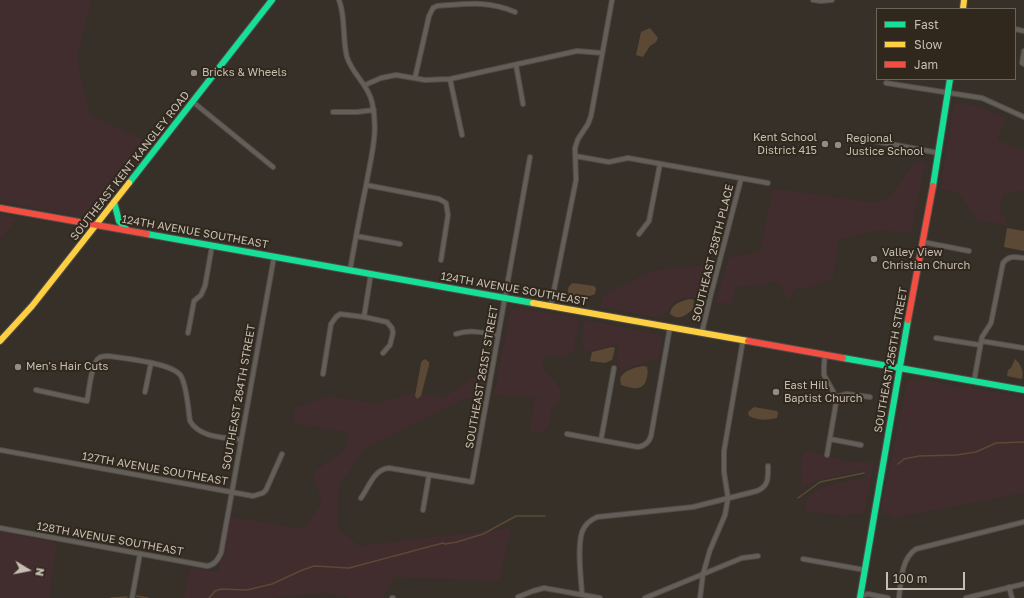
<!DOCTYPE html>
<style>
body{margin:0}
#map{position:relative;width:1024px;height:598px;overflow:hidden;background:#363029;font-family:"Golos Text",sans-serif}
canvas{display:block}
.legend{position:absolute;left:876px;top:8px;width:140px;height:72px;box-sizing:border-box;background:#30271d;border:1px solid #6c6359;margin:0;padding:5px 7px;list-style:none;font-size:12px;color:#c7beb3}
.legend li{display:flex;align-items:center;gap:8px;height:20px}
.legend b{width:20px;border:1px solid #6c6359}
.north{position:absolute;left:8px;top:550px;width:40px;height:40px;-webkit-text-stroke:3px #30271d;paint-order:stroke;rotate:100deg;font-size:11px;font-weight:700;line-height:16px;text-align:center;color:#c7beb3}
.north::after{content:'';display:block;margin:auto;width:14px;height:18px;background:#c7beb3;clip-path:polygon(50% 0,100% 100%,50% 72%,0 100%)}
.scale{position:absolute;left:886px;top:572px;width:79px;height:18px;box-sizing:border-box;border:2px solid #c7beb3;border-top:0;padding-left:5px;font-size:12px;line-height:14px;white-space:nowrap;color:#c7beb3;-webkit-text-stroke:3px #30271d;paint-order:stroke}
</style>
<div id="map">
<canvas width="1024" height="598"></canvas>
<ul class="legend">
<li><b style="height:5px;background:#16e098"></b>Fast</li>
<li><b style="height:5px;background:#ffcf43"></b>Slow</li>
<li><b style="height:5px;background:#f24e42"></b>Jam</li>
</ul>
<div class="north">N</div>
<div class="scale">100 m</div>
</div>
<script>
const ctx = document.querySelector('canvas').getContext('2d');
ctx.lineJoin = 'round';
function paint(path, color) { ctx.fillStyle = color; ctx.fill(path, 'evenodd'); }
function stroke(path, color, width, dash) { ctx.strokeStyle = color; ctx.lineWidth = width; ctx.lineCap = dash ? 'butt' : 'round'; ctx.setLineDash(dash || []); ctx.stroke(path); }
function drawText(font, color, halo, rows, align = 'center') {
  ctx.font = font + ' "Golos Text",sans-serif'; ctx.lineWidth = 4; ctx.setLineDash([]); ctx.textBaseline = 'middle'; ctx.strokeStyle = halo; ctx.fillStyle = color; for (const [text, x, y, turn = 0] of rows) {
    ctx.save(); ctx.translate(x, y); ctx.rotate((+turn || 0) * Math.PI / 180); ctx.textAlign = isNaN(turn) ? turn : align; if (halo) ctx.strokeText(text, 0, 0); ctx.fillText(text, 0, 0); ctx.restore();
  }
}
const green = new Path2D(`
 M0,0H91L77,58L89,114L151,143L88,216L81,217L0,202Z
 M954,102L976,106L1006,118L997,140L1024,150V190L1002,195L1000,213L1006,216L1005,225L977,220L959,193L940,188Z
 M915,161L925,162L911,233L880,230L839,239L833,278L806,289L795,288L789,302L777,281L759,285L736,287L732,303H715L729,257L760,251L773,188L874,203L891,196Z
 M0,214L18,218L0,240Z
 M708,266L701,299C681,294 672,302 662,318L600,307C604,289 613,289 628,283C635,281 640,275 647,273C666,266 689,267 708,266Z
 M517,308L575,317L578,320L579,325L573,351C568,358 555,356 547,355C532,369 559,378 561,393C562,401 555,403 552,409C550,415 551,425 547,429C543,433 534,432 529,433L535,397L494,395L510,311L513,309Z
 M585,320L659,334L662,339L658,359L633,366L621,372L616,360L619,344L588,352L581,346Z
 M488,367L483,394L460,401L366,448L339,486L337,526L359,546L511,528L499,581L394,577L383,598H349V597L324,593L270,598H184L190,567L218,572L227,516L303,529L322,503L313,473L346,449L348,432L292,423L296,406L304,405L330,396L375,404L412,393L443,398Z
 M913,378L1024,397V493L894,518L890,513L883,516L882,504L906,384L907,381Z
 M803,451L840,458L843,462H866L874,464L864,513L846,516L804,511L807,498L821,487L865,477L866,470L818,480L800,489L802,472H800Z
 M0,531L57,543L49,598H0Z`);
const water = new Path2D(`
 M650,28L658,38L656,42L650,46L643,57L636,55L641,32Z
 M1007,228L1024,231V251L1004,247Z
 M573,283L594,286L596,288L595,294L587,297L583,301L569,298C567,292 567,286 573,283Z
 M690,299L694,300L693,309C685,316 679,321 670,314C671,304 681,301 690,299Z
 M612,347L615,348L612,360L605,363L590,361L592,352Z
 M425,359L429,362V365L421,396L417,399L415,396L421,363L422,361Z
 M1015,359C1021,364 1024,371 1022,379L1007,376L1008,370L1011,368Z
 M643,366L647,367C648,372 648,375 646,380C643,392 630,388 621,385L620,379C623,370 634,368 643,366Z
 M754,407L777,411L778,413L777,418C766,420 759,421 749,416L748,412Z`);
const stream = new Path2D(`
 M898,464L904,459L919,456L956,455L976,452L996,443L1024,442
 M798,498L820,482L864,473
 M136,596L148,598
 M111,598L127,597
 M209,598L215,591L221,589L247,590L272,584L300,571L314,566L349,568L443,543L445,544L457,542L483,534L516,516H545`);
const street = new Path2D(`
 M339,0C346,18 342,38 347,57C352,74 368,84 372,102C379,132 371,156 366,186C360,214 355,242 350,270
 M813,0L821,1L832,0
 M1015,29L1024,31
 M1024,51L1022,63L1024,64
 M516,65L523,104
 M415,78L429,16L433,8L437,6C467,4 487,0 515,12
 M450,79L462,135
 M886,83L982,98L1024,117
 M365,85L381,78L396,75L425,80L450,79L577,51L602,53
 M193,102L273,167
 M333,112H357L374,110
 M863,139L939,153
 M575,156L609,162L628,158L768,183
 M366,185L439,199L446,203L448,215L441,260
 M639,234L649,221L660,164
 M356,236L400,244
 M923,242L969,251
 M551,305L576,180L575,148L578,139L588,124L591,116L612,0
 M364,317L371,273
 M702,332L711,294L741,179
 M188,333L194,301L201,295L205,286L212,246
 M456,334C471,329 484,333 498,335
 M936,338L980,345
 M981,341L1024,348
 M825,355L824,365V375L833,391L836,403L827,455
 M323,374L331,324L336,317L340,314L364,317L387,322L392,328L393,333L390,345L383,353
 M974,381L982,337L991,323L1003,263C1009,255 1015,257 1024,258
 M36,390L87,401C89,391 91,364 99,358C101,356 105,356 108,356C123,358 173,363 181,376C187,387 188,408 190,421C200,438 223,437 241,440
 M145,392L151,363
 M835,397L847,394L870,397
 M567,434L638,447C645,446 649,442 651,436L670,327
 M830,439L861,445
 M601,440L614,368
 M0,450L253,496L263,493L266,490L282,454
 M361,498C369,487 374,469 389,468L472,482L530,157
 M423,510L429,475
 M0,528L207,566C215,565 218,559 221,553L274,257
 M803,559L865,570
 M1009,587L1012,598
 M582,594C581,577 577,548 582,532C585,524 590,520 597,517L693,507L757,491C769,486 768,478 768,466
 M860,596L868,594L888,598
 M518,597L533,591L544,588L600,598
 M132,598L140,554
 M392,598H393
 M645,598L742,558L758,556
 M700,598L703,574L710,550L725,515L728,498L724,472V451L743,340
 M899,598C901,581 901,559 916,549L1024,522
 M966,598L1024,584`);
const fast = new Path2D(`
 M129,183L272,0
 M933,186L950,79
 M114,202L119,221L127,230
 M147,234L533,303
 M843,358L1024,390
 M860,598L908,320`);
const slow = new Path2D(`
 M963,9L964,0
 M533,303L748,341
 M0,341L32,306L129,183`);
const jam = new Path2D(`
 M0,208L147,234
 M908,320L933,186
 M748,341L843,358`);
const markers = [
 [194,73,4,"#948c83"],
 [825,144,4,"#948c83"],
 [838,145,4,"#948c83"],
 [874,259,4,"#948c83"],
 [18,367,4,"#948c83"],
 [776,392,4,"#948c83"]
];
const poiNames = [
 ["Bricks & Wheels",202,73],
 ["Kent School",817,138,"right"],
 ["District 415",817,151,"right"],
 ["Regional",846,139],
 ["Justice School",846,152],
 ["Valley View",882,253],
 ["Christian Church",882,266],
 ["Men's Hair Cuts",26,367],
 ["East Hill",784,386],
 ["Baptist Church",784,399]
];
const streetNames = [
 ["SOUTHEAST KENT KANGLEY ROAD",130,166,-52],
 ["124TH AVENUE SOUTHEAST",195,232,10],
 ["SOUTHEAST 258TH PLACE",713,253,-76],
 ["124TH AVENUE SOUTHEAST",514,289,10],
 ["SOUTHEAST 256TH STREET",891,360,-80],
 ["SOUTHEAST 261ST STREET",482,377,-80],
 ["SOUTHEAST 264TH STREET",239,397,-80],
 ["127TH AVENUE SOUTHEAST",155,469,10],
 ["128TH AVENUE SOUTHEAST",110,539,10]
];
paint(green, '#412d2d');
paint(water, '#5b4935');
stroke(stream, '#5b4935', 1.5);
stroke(street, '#514c47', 6);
stroke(fast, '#514c47', 8);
stroke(slow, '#514c47', 8);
stroke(jam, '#514c47', 8);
stroke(street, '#635e58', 4);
stroke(fast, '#16e098', 6);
stroke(slow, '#ffcf43', 6);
stroke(jam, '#f24e42', 6);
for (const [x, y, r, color] of markers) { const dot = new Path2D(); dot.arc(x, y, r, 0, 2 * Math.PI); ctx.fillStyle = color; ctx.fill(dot); stroke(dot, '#30271d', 1.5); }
drawText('11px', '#c7beb3', '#30271d', poiNames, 'left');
drawText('11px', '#c7beb3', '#30271d', streetNames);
</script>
